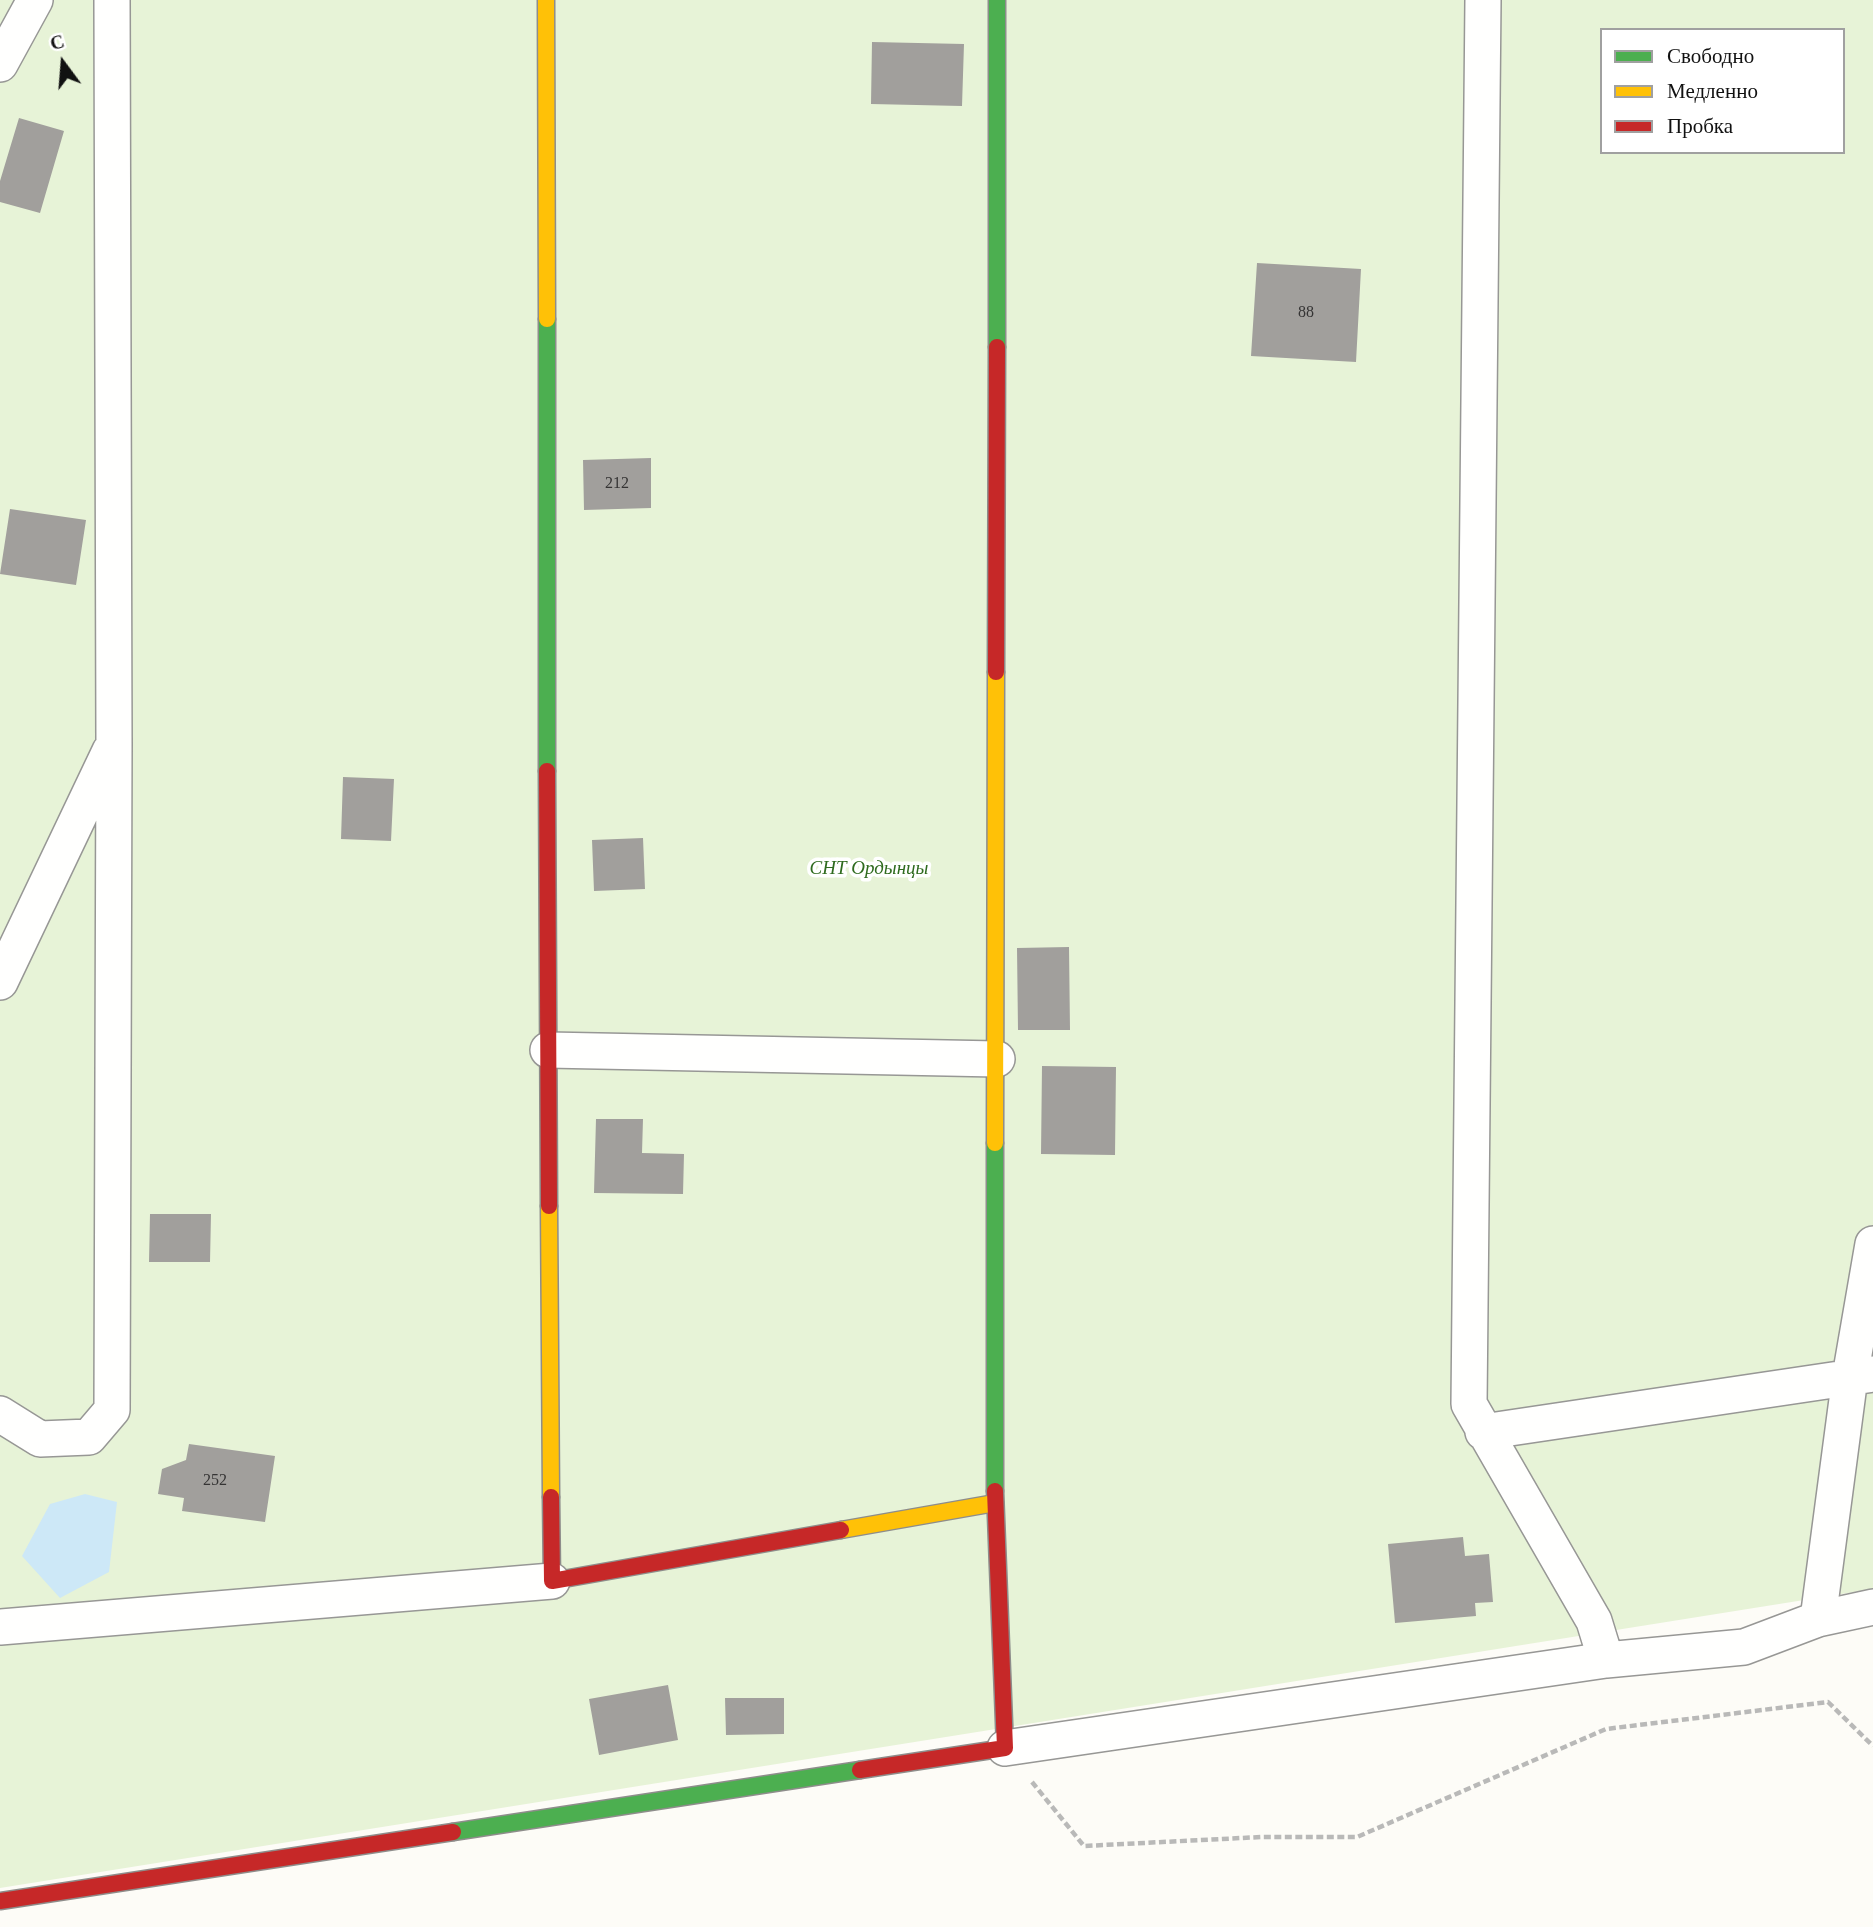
<!DOCTYPE html>
<meta charset="utf-8">
<style>
body{margin:0}
#map{position:relative;width:1873px;height:1927px;overflow:hidden;background:#fdfcf7;font-family:Georgia,serif}
canvas{display:block}
.legend{position:absolute;left:1600px;top:28px;width:245px;height:126px;box-sizing:border-box;background:#fff;border:2px solid #a0a0a0;margin:0;padding:9px 12px;list-style:none;font-size:21px;color:#111}
.legend li{display:flex;align-items:center;gap:14px;height:35px}
.legend b{width:35px;border:2px solid #a0a0a0}
.north{position:absolute;left:28px;top:28px;width:70px;height:70px;-webkit-text-stroke:5px #fff;paint-order:stroke;rotate:344deg;font-size:19px;font-weight:700;line-height:28px;text-align:center;color:#111}
.north::after{content:'';display:block;margin:auto;width:24px;height:32px;background:#111;clip-path:polygon(50% 0,100% 100%,50% 72%,0 100%)}
</style>
<div id="map">
<canvas width="1873" height="1927"></canvas>
<ul class="legend">
<li><b style="height:9px;background:#4caf50"></b>Свободно</li>
<li><b style="height:9px;background:#ffc107"></b>Медленно</li>
<li><b style="height:9px;background:#c62828"></b>Пробка</li>
</ul>
<div class="north">С</div>
</div>
<script>
const ctx = document.querySelector('canvas').getContext('2d');
ctx.lineJoin = 'round';
function paint(path, color) { ctx.fillStyle = color; ctx.fill(path, 'evenodd'); }
function stroke(path, color, width, dash) { ctx.strokeStyle = color; ctx.lineWidth = width; ctx.lineCap = dash ? 'butt' : 'round'; ctx.setLineDash(dash || []); ctx.stroke(path); }
function drawText(font, color, halo, rows, align = 'center') {
  ctx.font = font + ' Georgia,serif'; ctx.lineWidth = 7; ctx.setLineDash([]); ctx.textBaseline = 'middle'; ctx.strokeStyle = halo; ctx.fillStyle = color; for (const [text, x, y, turn = 0] of rows) {
    ctx.save(); ctx.translate(x, y); ctx.rotate((+turn || 0) * Math.PI / 180); ctx.textAlign = isNaN(turn) ? turn : align; if (halo) ctx.strokeText(text, 0, 0); ctx.fillText(text, 0, 0); ctx.restore();
  }
}
const green = new Path2D(`
 M0,0H1873V1589L0,1888ZM1602,30H1843V152H1602Z`);
const water = new Path2D(`
 M85,1494L117,1502L109,1572L60,1598L22,1556L50,1504Z`);
const building = new Path2D(`
 M872,42L964,44L962,106L871,104Z
 M19,118L64,131L40,213L0,202V181Z
 M1257,263L1361,269L1356,362L1251,356Z
 M651,458V508L584,510L583,460Z
 M10,509L86,520L76,585L0,574Z
 M343,777L394,779L391,841L341,839Z
 M643,838L645,889L594,891L592,840Z
 M1069,947L1070,1030H1018L1017,948Z
 M1042,1066L1116,1067L1115,1155L1041,1154Z
 M596,1119H643L642,1153L684,1154L683,1194L594,1193Z
 M150,1214H211L210,1262H149Z
 M189,1444L275,1456L265,1522L182,1511L184,1498L158,1494L162,1469L186,1460Z
 M1463,1537L1465,1556L1489,1554L1493,1602L1475,1603L1476,1616L1395,1623L1388,1544Z
 M668,1685L678,1740L599,1755L589,1699Z
 M725,1698H784V1734L726,1735Z`);
const path = new Path2D(`
 M1032,1782L1084,1846L1261,1837H1357L1606,1729L1828,1702L1873,1746`);
const street = new Path2D(`
 M1483,0L1469,1404L1594,1621L1606,1660
 M0,64L35,0
 M0,982L110,751
 M548,1050L997,1059
 M0,1414L40,1439L89,1437L112,1410L114,743L112,0
 M1483,1432L1873,1374
 M1818,1619L1850,1377L1873,1244
 M0,1627L552,1581
 M1005,1748L1606,1660L1744,1647L1818,1619L1873,1607`);
const fast = new Path2D(`
 M547,319V771
 M997,347V0
 M995,1491V1143
 M453,1832L860,1770`);
const slow = new Path2D(`
 M546,0L547,319
 M995,1143L996,672
 M549,1206L551,1497
 M841,1530L995,1503`);
const jam = new Path2D(`
 M996,672L997,347
 M547,771L549,1206
 M551,1497L552,1581L841,1530
 M860,1770L1005,1748L995,1491
 M0,1901L453,1832`);
const numberNames = [
 ["88",1306,313],
 ["212",617,484],
 ["252",215,1481]
];
const parkNames = [
 ["СНТ Ордынцы",869,869]
];
paint(green, '#e7f3d7');
paint(water, '#cde8f7');
paint(building, '#a19f9c');
stroke(street, '#979795', 38);
stroke(fast, '#8e8d8b', 19);
stroke(slow, '#8e8d8b', 19);
stroke(jam, '#8e8d8b', 19);
stroke(path, '#b9b9b8', 4.5, [7, 3.5]);
stroke(street, '#fffffe', 35);
stroke(fast, '#4caf50', 16);
stroke(slow, '#ffc107', 16);
stroke(jam, '#c62828', 16);
drawText('16px', '#353434', null, numberNames);
drawText('italic 19px', '#2f6b1f', '#fff', parkNames);
</script>
